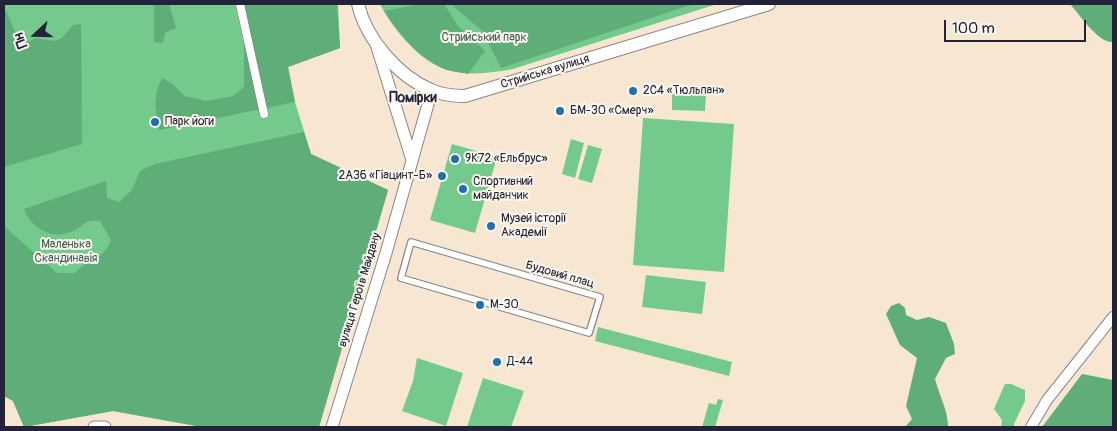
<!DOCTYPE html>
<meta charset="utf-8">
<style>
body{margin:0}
#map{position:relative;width:1117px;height:431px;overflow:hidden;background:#f7e7d2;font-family:Pangolin,sans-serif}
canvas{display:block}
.frame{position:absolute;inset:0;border:5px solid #22223b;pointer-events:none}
.north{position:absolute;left:10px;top:10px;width:50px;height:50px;-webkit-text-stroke:4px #fbf7ec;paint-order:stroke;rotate:249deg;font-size:14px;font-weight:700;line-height:20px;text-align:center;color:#22223b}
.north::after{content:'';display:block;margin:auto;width:18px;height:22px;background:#22223b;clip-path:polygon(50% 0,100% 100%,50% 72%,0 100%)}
.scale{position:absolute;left:944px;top:20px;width:142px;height:22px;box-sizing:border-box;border:2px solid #22223b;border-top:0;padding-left:6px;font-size:15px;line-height:18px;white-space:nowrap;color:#22223b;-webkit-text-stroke:4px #fbf7ec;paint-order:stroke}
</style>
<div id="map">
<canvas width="1117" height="431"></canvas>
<div class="frame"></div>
<div class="north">Пн</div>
<div class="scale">100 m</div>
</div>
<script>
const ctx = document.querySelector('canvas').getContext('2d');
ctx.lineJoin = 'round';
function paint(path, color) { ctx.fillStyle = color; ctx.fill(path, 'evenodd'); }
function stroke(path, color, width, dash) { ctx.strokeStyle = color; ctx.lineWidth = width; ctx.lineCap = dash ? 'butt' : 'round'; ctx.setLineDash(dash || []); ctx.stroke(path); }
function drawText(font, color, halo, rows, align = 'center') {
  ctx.font = font + ' Pangolin,sans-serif'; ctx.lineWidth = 4; ctx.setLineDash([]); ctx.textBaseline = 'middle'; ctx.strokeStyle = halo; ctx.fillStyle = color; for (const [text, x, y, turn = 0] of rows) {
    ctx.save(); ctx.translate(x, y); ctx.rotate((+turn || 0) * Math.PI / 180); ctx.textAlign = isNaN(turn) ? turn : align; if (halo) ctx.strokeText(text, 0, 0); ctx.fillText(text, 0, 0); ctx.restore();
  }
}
const green = new Path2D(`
 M4,4H338L340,48L288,67L295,102L311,154L388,190L319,427H202L113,411L24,427L13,401L4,396Z
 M380,4H717L513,69C491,73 469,76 447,70C420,62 392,28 380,4Z
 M672,93L706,94L705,111L672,110Z
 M643,118L734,124L724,272L633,265Z
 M571,139L584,143L575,178L562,174Z
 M452,144L497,157L475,233L430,220Z
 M588,145L602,149L592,183L578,179Z
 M646,275L706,282L702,314L642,307Z
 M598,327L732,362L729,376L595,341Z
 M417,358L463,373L446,426L402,411L413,381Z
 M483,378L524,391L511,427H467Z
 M1005,384H1011L1025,390V401L1014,424V427H1001L1002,420L994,409Z
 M718,399L723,400L715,427H702L709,403L716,405Z`);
const forest = new Path2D(`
 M154,4H169L176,28L165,33L163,43L154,42Z
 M244,4H337L340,48L288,67L295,102L159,130C156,110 152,98 162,78L173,84L185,96L206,101L233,96L244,87Z
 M420,4H444L458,26L485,51L468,74C460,72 452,72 445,69C418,58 400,35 384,11Z
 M451,4H693L501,68L482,31Z
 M1070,4H1113V42C1099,44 1079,14 1070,4Z
 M4,10L6,11L15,32L22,41H30L36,38L54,41L62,38L73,25L81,24L82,144L4,167Z
 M304,132L311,154L388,190L319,427H202L113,411L24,427L13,401L4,396V226L57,273H75C89,257 102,263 111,240L100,221C83,220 88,223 75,230C54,241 32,230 24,209L106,181L107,198L119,202L132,190L140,171L155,164Z
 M899,303L905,308L906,315L917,320L929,317L946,323L954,344L955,354L946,358L935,379C939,395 948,410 948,427H905L912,419L906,406L917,358L900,345L886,314L891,306Z
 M1082,374L1113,380V427H1042Z`);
const pedestrian = new Path2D(`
 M411,242L600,297L589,333L401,278Z`);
const minor = new Path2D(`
 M240,4L264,114`);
const tertiary = new Path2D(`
 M1031,427L1047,400L1113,317`);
const secondary = new Path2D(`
 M377,47L412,160
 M94,427H105
 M332,427L386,253L432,90`);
const primary = new Path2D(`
 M358,4C366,39 398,76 431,90C442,95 453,96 465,96L769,4`);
const markers = [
 [633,91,5,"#1f6fb2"],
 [560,111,5,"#1f6fb2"],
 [155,122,5,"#1f6fb2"],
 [455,159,5,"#1f6fb2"],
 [442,176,5,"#1f6fb2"],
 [463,189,5,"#1f6fb2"],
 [491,226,5,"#1f6fb2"],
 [480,305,5,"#1f6fb2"],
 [497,362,5,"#1f6fb2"]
];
const parkNames = [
 ["Стрийський парк",484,38],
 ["Маленька",66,245],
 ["Скандинавія",66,259]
];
const streetNames = [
 ["Стрийська вулиця",545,72,-17],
 ["Будовий плац",560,275,16],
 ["вулиця Героїв Майдану",360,290,-73]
];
const poiNames = [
 ["2С4 «Тюльпан»",643,91],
 ["БМ-30 «Смерч»",570,111],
 ["Парк йоги",165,122],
 ["9К72 «Ельбрус»",465,159],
 ["2А36 «Гіацинт-Б»",432,176,"right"],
 ["Спортивний",473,182],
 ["майданчик",473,196],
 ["Музей історії",501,219],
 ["Академії",501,233],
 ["М-30",490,305],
 ["Д-44",507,362]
];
const neighbourhoodNames = [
 ["Помірки",413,98]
];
paint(green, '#74c98d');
paint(forest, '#5fad78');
stroke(pedestrian, '#8c8486', 8);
stroke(minor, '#8c8486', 9);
stroke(tertiary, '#8c8486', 12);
stroke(secondary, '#8c8486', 13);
stroke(primary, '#8c8486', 14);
stroke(pedestrian, '#fff', 5.5);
stroke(minor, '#fff', 8);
stroke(tertiary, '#fff', 10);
stroke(secondary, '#fff', 11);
stroke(primary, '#fff', 12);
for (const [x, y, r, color] of markers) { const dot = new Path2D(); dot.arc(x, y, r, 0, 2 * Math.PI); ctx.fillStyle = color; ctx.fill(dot); stroke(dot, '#fbf7ec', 2); }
drawText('12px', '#3f5c58', '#fbf7ec', parkNames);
drawText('12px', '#22223b', '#fbf7ec', streetNames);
drawText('12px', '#22223b', '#fbf7ec', poiNames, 'left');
drawText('bold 14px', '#22223b', '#fbf7ec', neighbourhoodNames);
</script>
